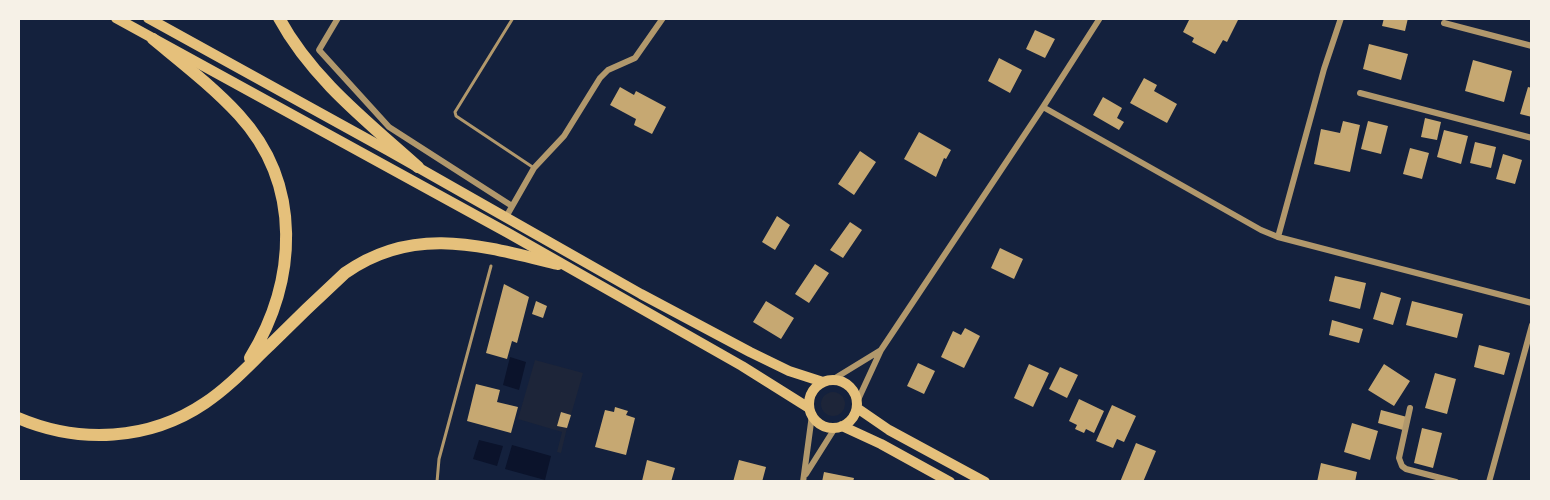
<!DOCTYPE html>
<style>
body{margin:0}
#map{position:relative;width:1550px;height:500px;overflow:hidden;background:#14213d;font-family:Barlow,sans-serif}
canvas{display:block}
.frame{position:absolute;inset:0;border:20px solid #f6f1e7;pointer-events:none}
</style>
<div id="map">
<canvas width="1550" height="500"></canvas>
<div class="frame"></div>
</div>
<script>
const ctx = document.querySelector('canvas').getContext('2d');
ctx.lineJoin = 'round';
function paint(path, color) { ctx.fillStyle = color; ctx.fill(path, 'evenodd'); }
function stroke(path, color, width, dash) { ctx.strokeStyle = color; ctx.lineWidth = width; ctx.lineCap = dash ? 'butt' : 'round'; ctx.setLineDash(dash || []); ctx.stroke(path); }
const green = new Path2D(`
 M535,360L583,373L571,415L561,412L558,425L567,428L561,453L557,452L562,432L518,419Z
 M821 404a12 12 0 1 1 24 0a12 12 0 1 1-24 0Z`);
const water = new Path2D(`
 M510,357L526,362L519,390L503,385Z
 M479,440L503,446L497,466L473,459Z
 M512,445L551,456L545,480L505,469Z`);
const building = new Path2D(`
 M1190,18H1239L1227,42L1223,40L1215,54L1192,42L1194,38L1183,32Z
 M1384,18H1408L1405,31L1382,26Z
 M1035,30L1055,39L1045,58L1026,49Z
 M1369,44L1408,54L1401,80L1363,69Z
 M999,58L1022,70L1010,93L988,81Z
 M1473,60L1512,71L1504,102L1465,91Z
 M1144,78L1157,85L1154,91L1177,104L1167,123L1130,103Z
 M620,87L634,95L636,91L666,107L652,134L634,125L636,119L610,105Z
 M1528,87L1532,88V117L1520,114Z
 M1103,97L1122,108L1117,118L1124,122L1119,130L1093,115Z
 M1425,118L1441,122L1437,140L1421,137Z
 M1343,121L1360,125L1350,172L1314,164L1321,129L1340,133Z
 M1368,121L1388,126L1381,154L1361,149Z
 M1444,130L1468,136L1461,164L1437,157Z
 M919,132L951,150L946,159L944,158L936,177L904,159Z
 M1475,142L1496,147L1491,168L1470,163Z
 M1410,148L1429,153L1422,179L1403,174Z
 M860,151L876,162L854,195L838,184Z
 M1503,154L1522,160L1515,184L1496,179Z
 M777,216L790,225L775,250L762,242Z
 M850,222L862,230L843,258L830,250Z
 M1000,248L1023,259L1014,279L991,268Z
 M815,264L829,273L809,303L795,294Z
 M1335,276L1366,283L1360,309L1329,301Z
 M504,284L529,297L517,343L512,341L507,359L486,353Z
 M1381,292L1401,298L1393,325L1373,319Z
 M536,301L547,306L543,318L532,314Z
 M766,301L794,318L781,339L753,322Z
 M1412,301L1463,314L1457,338L1406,325Z
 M1332,320L1363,329L1359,343L1329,335Z
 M965,328L980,336L964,368L941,357L953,331L961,335Z
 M1479,345L1510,353L1504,375L1474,367Z
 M918,363L935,371L924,394L907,386Z
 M1029,364L1049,373L1033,407L1014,398Z
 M1384,364L1410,381L1394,406L1368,390Z
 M1060,367L1078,375L1067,398L1049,389Z
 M1435,373L1456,379L1447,414L1425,408Z
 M476,384L500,390L497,402L518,407L511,433L467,421Z
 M1079,399L1104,411L1094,433L1086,429L1084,433L1075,429L1077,425L1069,421Z
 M1112,405L1136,416L1124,442L1117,439L1113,448L1096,441Z
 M615,407L628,411L626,415L635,418L626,455L595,447L605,410L614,412Z
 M1381,410L1407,417L1403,430L1378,423Z
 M561,412L571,415L567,428L557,426Z
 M1352,423L1378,431L1370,460L1344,452Z
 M1422,428L1442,433L1433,468L1414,463Z
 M1136,443L1156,451L1143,482H1120Z
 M647,460L675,468L671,482L642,481Z
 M739,460L766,467L762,482H733Z
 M1321,463L1357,472L1355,482H1317Z
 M824,472L854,478L853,482H822Z`);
const service = new Path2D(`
 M513,18L455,112L456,116L534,168
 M437,482L439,459L491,266`);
const minor = new Path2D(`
 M338,18L319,50L389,127L512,206
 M1444,23L1532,46
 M1360,93L1532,138
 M1043,107L1261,230L1278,237L1532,303
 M506,217L534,168L564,136L600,78L608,70L635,58L663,18
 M1278,237L1324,69L1341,18
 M832,380L881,350
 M857,402L881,350L1043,107L1100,18
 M1410,408L1399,458L1402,466L1406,469L1456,482
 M806,474L835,428
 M803,482L812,415
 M1489,482L1532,325`);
const trunk = new Path2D(`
 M116,18L508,233L742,366L809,408
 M148,18L389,151L641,294L750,352L789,371L823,382
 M809 404a24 24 0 1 1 48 0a24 24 0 1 1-48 0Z
 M857,408L889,430L985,482
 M842,426L881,444L950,482`);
const motorway = new Path2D(`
 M279,18C312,79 368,122 418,167
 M153,39C182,63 213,87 239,115C303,185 297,281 250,358
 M18,418C79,444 149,441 205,403C229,387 248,366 269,346C294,321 319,297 345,273C414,224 483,246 558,264`);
paint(green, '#1d2539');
paint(water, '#0b132b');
paint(building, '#c6a872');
stroke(service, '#b1986c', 3);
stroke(minor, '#b1986c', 6);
stroke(trunk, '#e5c07b', 10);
stroke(motorway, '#e5c07b', 12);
</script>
